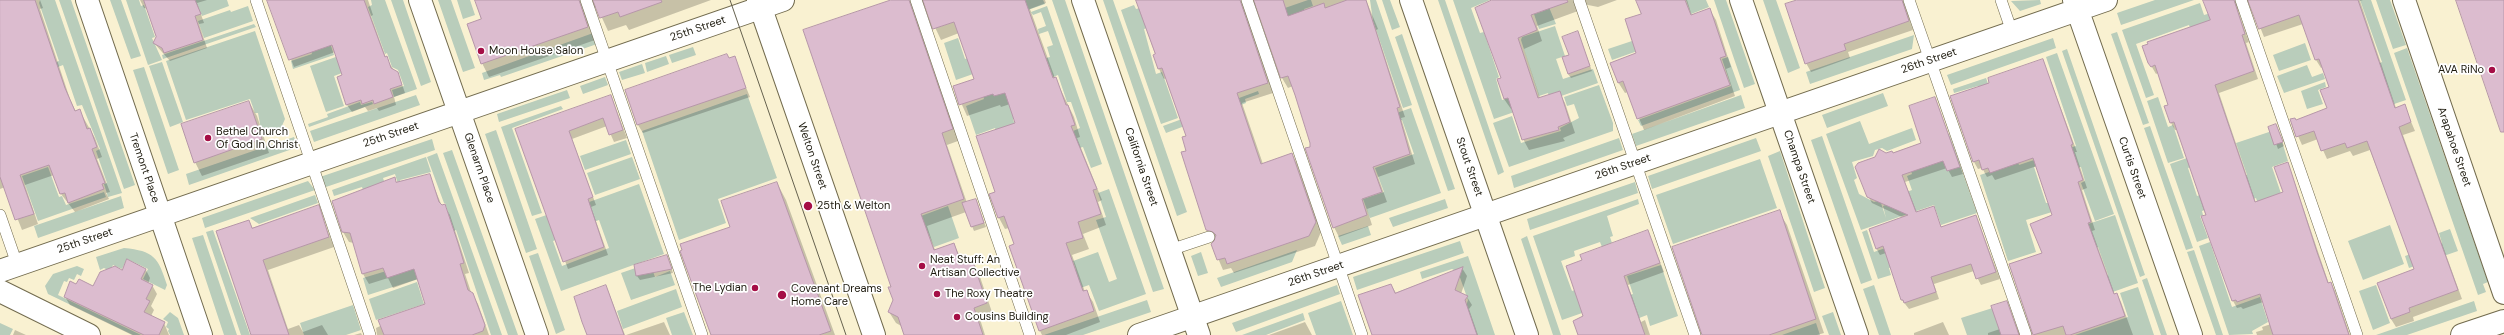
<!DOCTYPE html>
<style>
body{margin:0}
canvas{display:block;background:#f9f1d1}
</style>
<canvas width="2504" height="335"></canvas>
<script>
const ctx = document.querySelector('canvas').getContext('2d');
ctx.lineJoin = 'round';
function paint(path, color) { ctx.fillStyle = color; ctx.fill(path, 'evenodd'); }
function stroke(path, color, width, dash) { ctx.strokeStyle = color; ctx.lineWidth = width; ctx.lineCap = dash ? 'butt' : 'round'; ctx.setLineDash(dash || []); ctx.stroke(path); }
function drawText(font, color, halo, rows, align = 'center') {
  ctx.font = font + ' "DM Sans",sans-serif'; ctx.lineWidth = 3.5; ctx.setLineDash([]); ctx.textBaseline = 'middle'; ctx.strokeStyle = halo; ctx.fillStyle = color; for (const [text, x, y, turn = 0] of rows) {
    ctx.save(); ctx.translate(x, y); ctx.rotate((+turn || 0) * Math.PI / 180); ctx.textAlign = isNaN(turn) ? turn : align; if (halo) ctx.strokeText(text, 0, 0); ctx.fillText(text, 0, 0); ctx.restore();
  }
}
const green = new Path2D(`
 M40,0H55L122,193L108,197L104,184L107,183L96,151L100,149L82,105L77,106L63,65L50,70L48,65L59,61L39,3Z
 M59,0H71L135,185L124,189Z
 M110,0H121L141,56L131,59Z
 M126,0H139L141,6L144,5L155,37L152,38L162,60L148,65Z
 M195,0H227L229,6L202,16Z
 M371,0H385L417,89L394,97L392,90L404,86L398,70L392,67L387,53L385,54L368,7L372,5Z
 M391,0H403L431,82L421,86Z
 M438,0H451L475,68L463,72Z
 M457,0H470L475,15L463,19Z
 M1021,0H1043L1045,4L982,26Z
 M1052,0H1065L1164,289L1153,292Z
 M1103,0H1113L1187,212L1177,216Z
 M1308,0H1311L1313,6L1304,9L1315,42L1291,36L1282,9Z
 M1370,0H1376L1412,105L1403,108L1373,21Z
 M1382,0H1390L1400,27L1392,30Z
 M1438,0H1445L1504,172L1498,175Z
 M1453,0H1490L1471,8L1480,33L1484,32L1499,77L1496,79L1502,100L1535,89L1526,108L1494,119Z
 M1539,0H1546L1556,24L1539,29L1534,14L1543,11Z
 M1686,0H1706L1709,7L1691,14Z
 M1714,0H1726L1755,84L1744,88Z
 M1763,0H1776L1800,68L1788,73Z
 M2040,0L2041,4L2020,11L2011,1Z
 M2155,0H2194L2121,25L2117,13Z
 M2360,0H2371L2406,100L2394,104L2387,84L2383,85L2376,65L2382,62Z
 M2376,0H2390L2406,45L2393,49Z
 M2200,3L2204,15L2211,13L2219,36L2192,33L2189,25L2136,44L2154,95L2146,98L2122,30Z
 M1134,5L1136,9L1140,8L1147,28L1144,29L1156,74L1162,72L1178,118L1161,124L1121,10Z
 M248,6L253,21L204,38L198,21L230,10L231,12Z
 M1047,6L1102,164L1091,168L1083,147L1079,148L1073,131L1080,128L1071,102H1067L1058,75L1053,77L1046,58L1050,57L1047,47L1053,45L1048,31L1039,34L1038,29L1046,26L1041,12L1033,15L1031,12Z
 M254,24L256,27L163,59L162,55Z
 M324,25L334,55L293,69L291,61L312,54L305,32Z
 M1555,26L1565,56L1556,59L1563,79L1593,69L1598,83L1550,100L1548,93L1539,96L1521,40L1522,37Z
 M255,31L285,119L281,128L262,135L258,113H255L250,99L186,120L166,61Z
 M596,32L600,43L501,77L500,75L484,80L482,73Z
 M2117,32L2149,123L2143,125L2111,34Z
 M1402,34L1455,189L1448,191L1395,37Z
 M1914,35L1912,49L1810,84L1806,72Z
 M958,38L965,59L997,48L993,67L956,80L944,43Z
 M2053,38L2056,48L1951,85L1947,75Z
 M1632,39L1666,41L1612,60L1608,49L1632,41Z
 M379,42L350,70L334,76L344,106L326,112L310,66Z
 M2305,43L2311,60L2279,71L2273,55Z
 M693,47L696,55L672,63L669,55Z
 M2407,48L2488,282L2483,284L2486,292L2478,295L2394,53Z
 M2067,49L2145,275L2140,277L2062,51Z
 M2057,53L2114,214L2095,221L2081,183L2085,181L2081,167L2076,168L2069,148L2076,146L2046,57Z
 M666,56L669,64L647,72L645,63Z
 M1728,57L1740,90L1641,126L1638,120L1731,86L1722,59Z
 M162,62L183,122L170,127L149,66Z
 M642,64L645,73L622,80L619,72Z
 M2307,65L2312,77L2323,73L2325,79L2284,93L2277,76Z
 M144,67L179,170L168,174L133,70Z
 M990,76L1030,114L1013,119L1021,145L1008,166L995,128L976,135L966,106L984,99L978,80Z
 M605,77L608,85L583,94L580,86Z
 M1986,78L1996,106L1997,141L1978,86L1954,93L1953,89Z
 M2325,82L2326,87L2318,90L2323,104L2307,109L2301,91Z
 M1599,85L1613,123V131L1509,167L1493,123L1512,116L1521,143L1561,131L1560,128L1579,118L1574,104L1567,106L1564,97Z
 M567,90L570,98L499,122L497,114Z
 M1258,91L1259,94L1245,99L1246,103L1166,133L1163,126Z
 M1883,93L1888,106L1827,128L1822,115Z
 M747,94L777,178L718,199L726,223L679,240L642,131Z
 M416,95L420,105L314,142L310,131Z
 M1741,95L1745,108L1636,146L1632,134Z
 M2158,97L2168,127L2173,125L2184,158L2168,163L2147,101Z
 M360,102L361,105L372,102L373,104L309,127L308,124L328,117L327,114Z
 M561,106L563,109L512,128L542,213L532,216L501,127Z
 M1411,108L1441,193L1370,218L1363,199L1384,192L1375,168L1414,154L1402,120L1385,126L1379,119Z
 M1860,121L1869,144L1912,128L1916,140L1887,151L1882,148L1875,150L1873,156L1852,162L1857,178L1854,180L1859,194L1874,202L1880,200L1886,218L1883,206L1897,200L1896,196L1912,190L1907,176L1912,174L1910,168L1913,146L1949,134L1977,213L1941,225L1934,205L1861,230L1826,134Z
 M2150,126L2193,248L2186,250L2144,128Z
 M2278,129L2288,161L2272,167L2287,211L2263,219L2256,198L2241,203L2232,181L2247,175L2236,143Z
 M496,130L537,249L526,253L485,134Z
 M1822,136L1872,280L1861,284L1811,140Z
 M294,137L298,147L189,185L186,174Z
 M1619,138L1623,150L1514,188L1511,176Z
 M1756,138L1761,151L1652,189L1648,176Z
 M432,139L435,150L323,188L320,177Z
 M626,140L631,154L585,170L580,156Z
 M2011,141L2019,165L2067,149L2046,163L2034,167L2046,203H2049L2052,212L2026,220L2036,252L2008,261L1980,175L2004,167Z
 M2232,142L2236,151L2188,168L2197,196L2215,189L2221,205L2202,211L2203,215L2200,216L2208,238L2197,242L2170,164Z
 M452,150L518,335H508L443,153Z
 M1780,151L1825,288L1814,292L1768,156Z
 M437,153L502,335H491L456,230L454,231L445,203H444L427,157Z
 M426,157L431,172L400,180L401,183L398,184L395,174L383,178L395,213L373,221L362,187L334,196L332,190Z
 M632,157L640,179L595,195L587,173Z
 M1760,159L1777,208L1673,244L1656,195Z
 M48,167L59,197L62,196L66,205L104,192L106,197L38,221L22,176Z
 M308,181L315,190L205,228L202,218Z
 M1635,182L1638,193L1530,230L1527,219Z
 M639,184L664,254L561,291L535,219L561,210L570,235L553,241L562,266L609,248L599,220L574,229L567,210Z
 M1109,189L1146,294L1099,311L1089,285L1058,296L1052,279L1076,270L1073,261L1098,252L1109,282L1117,279L1096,220L1106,217L1098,193Z
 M315,195L318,203L259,224L250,218Z
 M121,196L124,208L38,238L34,226Z
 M1445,199L1448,208L1393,227L1389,218Z
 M1638,199L1639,204L1607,216L1613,236L1610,237L1612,243L1602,247L1600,242L1574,251L1575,256L1561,261L1572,291L1588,285L1611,303L1562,320L1533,236Z
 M948,206L959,238L934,247L921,216Z
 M2115,215L2138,283L2051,314L2094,280L2108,275L2098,247L2086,251L2088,224Z
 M1956,223L1910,261L1889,268L1891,275L1878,279L1862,232L1867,230L1874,252Z
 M2390,225L2404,264L2363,280L2348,241Z
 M1368,226L1371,235L1342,245L1338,236Z
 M2450,229L2458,251L2409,268L2405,256L2442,243L2439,233Z
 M213,230L250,335H241L206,232Z
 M203,235L237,335H224L192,238Z
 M1527,236L1561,335H1553L1521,239Z
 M1460,241L1464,253L1357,290L1353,277Z
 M2210,242L2232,307L2260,297L2268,322L2252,331L2253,334L2229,335L2199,246Z
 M124,248C154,251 158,257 167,285L165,290L143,279L148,269L127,259L122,269L113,265L110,271L104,268L100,270L96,257Z
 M1297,250L1292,262L1221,287L1217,278Z
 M2194,250L2223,335H2216L2187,252Z
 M1201,252L1208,273L1198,276L1191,256Z
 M538,253L565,330L556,334L529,256Z
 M1468,256L1495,335H1474L1465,309L1468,300L1458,272L1452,269L1422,279L1420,272Z
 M413,263L418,279L368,295L363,278Z
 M650,263L655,277L670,271L675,285L631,300L621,273Z
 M1661,265L1678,316L1650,326L1647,315L1621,325L1613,301L1633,294L1627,276Z
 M77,266L84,269L81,276L77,274L74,280L69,278L67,282L64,281L58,295L141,335H133L48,294L45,286L53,274Z
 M2147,278L2167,335H2161L2142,280Z
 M417,282L424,304L376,320L369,299Z
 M1337,285L1340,294L1236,332L1232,323Z
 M1874,285L1891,335H1879L1863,289Z
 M2376,285L2390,323L2373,330L2359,291Z
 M2138,287L2154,335H2075L2128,317L2120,293Z
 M676,289L682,307L623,329L617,311Z
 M1147,300L1151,312L1083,335H1044Z
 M1341,301L1353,335H1316L1308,313Z
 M2474,301L2477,311L2407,335H2376Z
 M353,305L361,330L346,335H304L300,323Z
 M2002,305L2003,335H1967L1961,318Z
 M170,312L178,318L184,335H170L168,331L169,329L166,327L168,322L163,319Z
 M684,312L693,335H672L666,318Z
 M1833,312L1841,335H1829L1822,316Z
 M1303,313L1305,320L1266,335H1242Z
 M0,323L13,329L10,335H0Z
 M1816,323L1820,335H1782Z`);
const shadow = new Path2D(`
 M0,0H40L43,8L40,9L70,99L76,112L79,110L95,138L102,157L97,159L110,192L106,193L109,199L75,212L61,194L54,175L25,185L38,224L22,230L5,187L0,189Z
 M140,0H207L197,3L204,23L199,24L207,48L170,61L154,43L157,37L148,9L144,8Z
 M268,0H368L373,15L371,16L386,58L401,81L405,93L394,97L396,105L379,111L377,108L368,111L365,107L352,112L347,105L344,75L335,52L294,67Z
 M476,0H711L629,30L626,25L608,31L598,9L592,6L595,40L489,77L482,63L483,20Z
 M892,0H1045L1046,3L1030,9L1055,78L1074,117L1080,137L1077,138L1102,200L1098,202L1106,225L1083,234L1089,249L1072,255L1085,292L1086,291L1093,302L1100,322L1066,335H1042L1040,331L1010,246L1015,245L1009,228L1005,229L999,218L991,195L996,193L1016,123L1010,104L1001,107L1000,105L967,116L954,87L975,79L959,33L941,40L924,4L917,7L958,141L947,145L967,203L976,200L986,227L974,231L966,212L927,226L935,250L954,244L963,263L972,260L978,271L993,315L980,319L985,335H905L903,327L896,323L889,312L894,300Z
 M1136,0H1366L1378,29L1376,30L1405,117L1401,118L1415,164L1378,177L1387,202L1367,209L1372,225L1339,237L1334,227L1311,143L1293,86L1288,88L1282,78L1257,5L1250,3L1245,9L1246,13L1273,93L1242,103L1263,164L1292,154L1297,164L1321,232L1315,246L1234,273L1231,268L1223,270L1212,244L1217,241L1213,240L1207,230L1187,151V137L1166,78L1164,79L1159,69L1154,55L1156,54Z
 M1493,0H1617L1598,7L1583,4L1578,11L1537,26L1542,41L1524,49L1540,98L1559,92L1565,103L1575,133L1563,138L1565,141L1529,150L1523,139L1513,109H1511L1504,99Z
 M1637,0H1687L1692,16L1710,10L1716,20L1731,67L1726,69L1735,96L1644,130L1628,92L1625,93L1618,82L1638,54L1642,14Z
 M1801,0H1903L1913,30L1848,52L1850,58L1811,72L1806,63Z
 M2211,0H2240L2241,3L2238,11L2249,42L2246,43L2258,79L2219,93L2256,203L2284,193L2288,163L2329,284L2331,283L2335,291L2350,335H2257L2256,332L2263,330L2262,327L2271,324L2263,302L2243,309L2241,307L2237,308L2233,301L2178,130H2175L2171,123L2169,105L2158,73L2156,74L2149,62L2211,20Z
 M2245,0H2363L2360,1L2396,108L2404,105L2415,131L2403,135L2462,299L2413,317L2414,321L2396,327L2391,319L2415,270L2370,150L2353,156L2350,151L2327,159L2318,139L2302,145L2291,120L2296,121L2328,109L2330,88L2323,67L2321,68L2316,60L2303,24L2264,37L2251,4Z
 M1578,32L1592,71L1571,78L1568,74L1570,56Z
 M734,58L750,97L643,133L638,125Z
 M2043,60L2077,152H2075L2087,188L2082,190L2095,230L2092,231L2115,295L2117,294L2121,302L2133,335H2033L2010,264L2043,253L2053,216L2037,166L1995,180L1992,175L1987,177L1982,168L1978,169L1974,162L1951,97L1991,83Z
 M611,96L627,138L614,142L607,126L572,139L596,205L591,207L608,255L568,269L516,130Z
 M1935,98L1963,174L1952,177L1947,168L1905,182L1917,213L1933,207L1942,228L1976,216L2000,279L1981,285L1974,271L1934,284L1939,299L1909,309L1902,300L1886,253L1880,255L1876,248L1904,218L1872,203L1868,196L1886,155L1922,143Z
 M249,102L257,116L269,153L202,176L195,162Z
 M2276,125L2284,146L2278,149L2270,127Z
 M429,175L442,206L444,205L450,215L469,273L465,274L471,292L478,304L489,335H377L376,328L426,304L418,279L393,288L388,278L369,284L363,274L354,243L349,242L343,232L394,179L397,183Z
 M777,183L786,200L835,335H712L731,227Z
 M318,207L334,247L268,270L288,329L299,325L303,332L322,325L328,335H252L249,221L253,229Z
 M1779,212L1787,225L1824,333L1817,335H1702Z
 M1648,231L1664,272L1628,285L1641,322L1645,320L1650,335H1579L1584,316L1583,261Z
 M669,260L673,273L640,280L637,276Z
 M1462,268L1467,276L1461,294L1467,297L1472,305L1469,309L1478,335H1373L1391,285L1396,293Z
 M146,270L150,278L148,284L152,285L157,294L151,306L154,310L151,316L164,323L169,335H132L70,305L65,297L77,286L94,288L122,271Z
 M605,286L609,293L625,335H588Z
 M2006,302L2020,335H1988V333L2000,329Z
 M664,322L670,335H626Z
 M1305,322L1312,335H1269Z
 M1943,322L1949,335H1914V333Z
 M15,330L26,335H13Z
 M361,333L362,335H354Z`);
const building = new Path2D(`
 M0,0H35L65,88L75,111L80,109L87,129L90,128L97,147L92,149L105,183L102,184L104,189L68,203L65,193L60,194L49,165L20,175L34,214L15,220L0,177Z
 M144,0H195L201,14L195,16L203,40L164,53L162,48L153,43L156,37Z
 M267,0H364L385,57L387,56L391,68L398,72L402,85L390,89L393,97L374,104L373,100L362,104L361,100L346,105L337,77L342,75L332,45L289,60Z
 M475,0H579L588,27L481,64L467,24L481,19Z
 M593,0H661L662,2L620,17L618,12L600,18Z
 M891,0H909L953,129L942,133L964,199L921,214L934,250L954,243L961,263L972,259L987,303L974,308L983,335H904L898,317L888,312L893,300L888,287H891L803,30Z
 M923,0H1025L1053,78L1056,77L1066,105H1068L1075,125L1071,126L1097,189L1093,190L1101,214L1078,222L1083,238L1066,243L1083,291L1087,290L1094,311L1039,331L1009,246L1014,244L1004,216L998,218L989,194L995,192L976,136L1015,123L1005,93L994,96L993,94L959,105L953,86L974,79L954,22L933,29Z
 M1136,0H1240L1268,83L1237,93L1261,164L1292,153L1316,222L1309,236L1227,264L1225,258L1217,260L1211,244L1214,241L1216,235L1213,232L1206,230L1181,152L1186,151L1182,137L1186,136L1162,68L1158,69L1153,55L1155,54Z
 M1254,0H1283L1288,16L1324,3L1325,8L1347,0H1366L1394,88L1400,107L1397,108L1410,154L1373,167L1382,192L1362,199L1367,215L1333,228L1305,148L1310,147V143L1295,95L1288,76L1281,78Z
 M1492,0H1567L1568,2L1531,15L1537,30L1518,38L1538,98L1560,91L1570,122L1558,127L1559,130L1522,140L1508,98L1504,99L1497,79L1501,78L1475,8Z
 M1636,0H1685L1691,15L1710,8L1726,56L1720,58L1730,85L1637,119L1623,81L1618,83L1610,63L1636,53L1625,19L1641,14Z
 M1797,0H1902L1909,21L1844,44L1846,50L1805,64L1785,4Z
 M2203,0H2234L2245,34L2242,35L2254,71L2215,85L2255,202L2283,192L2274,167L2288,162L2317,252L2328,283L2331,282L2349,335H2273L2260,294L2237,302L2236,300L2232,301L2201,216L2206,215L2174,122L2170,123L2164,106L2168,105L2155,65L2151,67L2148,63L2142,46L2148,44L2147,42L2210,20Z
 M2248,0H2358L2395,108L2405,104L2411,122L2399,127L2458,290L2409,308L2410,312L2391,319L2377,283L2414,269L2367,141L2347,148L2345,143L2321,151L2314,131L2296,137L2290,119L2295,118L2296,120L2327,108L2320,90L2329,87L2319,59L2315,60L2299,15L2259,29Z
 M2456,0H2504V132H2501Z
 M1578,31L1590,66L1568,74L1562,57L1569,55L1562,37Z
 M727,54L729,58L735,56L746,88L637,125L625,90Z
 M2043,59L2073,144L2071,145L2083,180L2078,182L2091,222L2088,223L2114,294L2117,293L2125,316L2070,335H2066L2063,326L2033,335L2009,264L2042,253L2030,224L2052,215L2033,158L1990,173L1988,168L1982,170L1979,160L1973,162L1950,96L1989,83L1988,78Z
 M611,95L623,130L609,135L603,118L569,131L593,197L588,199L604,247L563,262L515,129Z
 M1935,97L1960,167L1947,171L1943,161L1902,175L1916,212L1934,206L1941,227L1976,215L1996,272L1976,279L1971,264L1931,277L1936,292L1904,303L1903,300H1901L1883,246L1876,249L1869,229L1908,215L1867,197L1855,167L1858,163L1875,157L1879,149L1886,153L1892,151L1893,153L1921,143L1909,106Z
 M249,101L262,139L194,163L181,124Z
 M2276,124L2283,142L2274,145L2268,127Z
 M430,174L439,202L442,205L445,204L458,243L464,263L460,264L468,290L473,293L485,325L483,331L472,335H384L378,320L425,304L414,269L387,278L383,268L362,274L350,233L342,232L332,201L395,177L396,182Z
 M777,182L831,331L819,335H711L680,251L682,250L680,244L730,227L721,201Z
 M976,199L984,223L971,227L962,203Z
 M319,205L329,237L263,260L289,335H251L216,231L249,220L252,228Z
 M1780,210L1816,319L1769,335H1702L1672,247Z
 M1648,230L1660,263L1624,276L1645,335H1578L1573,321L1583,316L1566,266L1582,260L1580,255Z
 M667,255L672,269L636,276L634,265Z
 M127,259L146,269L141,279L153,285L146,299L150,301L144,312L165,322L159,335H144L64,297L70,281L76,284L79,279L93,286L100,272L115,266L122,270Z
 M1463,267L1455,290L1468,296L1465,300L1477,335H1372L1358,295L1391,284L1395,293Z
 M606,285L624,335H587L582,322L574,297Z
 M2007,301L2019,335H2001L1991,306Z`);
const service = new Path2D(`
 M256,0L370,335
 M586,0L702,335
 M916,0L1030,335
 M1247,0L1362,335
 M1579,0L1695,335
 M1909,0L2026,335
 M2001,0L2012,32
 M2241,0L2357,335
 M0,215L17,264
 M1170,250L1209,237`);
const minor = new Path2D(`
 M87,0L201,335
 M420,0L537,335
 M2074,0L2191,335
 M0,271L783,0
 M1139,335L2106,0
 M2462,335L2504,321`);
const tertiary = new Path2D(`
 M758,0L874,335
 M1083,0L1199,335
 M2404,0L2504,293
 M0,291L89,335`);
const secondary = new Path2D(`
 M1411,0L1527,335
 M1741,0L1857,335`);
const tram = new Path2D(`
 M730,0L846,335`);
const markers = [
 [481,51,4,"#a50e46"],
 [2492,70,4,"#a50e46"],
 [208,138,4,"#a50e46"],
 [808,206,5,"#a50e46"],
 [922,266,4,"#a50e46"],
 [755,288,4,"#a50e46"],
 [937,294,4,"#a50e46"],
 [782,295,5,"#a50e46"],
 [957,317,4,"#a50e46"]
];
const streetNames = [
 ["25th Street",698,29,-19],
 ["26th Street",1929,61,-19],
 ["25th Street",391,135,-19],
 ["Arapahoe Street",2454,147,71],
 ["Welton Street",812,156,71],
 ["California Street",1141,167,71],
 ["Stout Street",1469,167,71],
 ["26th Street",1623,167,-19],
 ["Champa Street",1799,167,71],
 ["Tremont Place",144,168,71],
 ["Glenarm Place",479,168,71],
 ["Curtis Street",2132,168,71],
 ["25th Street",85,241,-19],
 ["26th Street",1316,274,-19]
];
const poiNames = [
 ["Moon House Salon",489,51],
 ["AVA RiNo",2484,70,"right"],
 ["Bethel Church",216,132],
 ["Of God In Christ",216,145],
 ["25th & Welton",817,206],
 ["Neat Stuff: An",930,260],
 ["Artisan Collective",930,273],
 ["The Lydian",747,288,"right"],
 ["Covenant Dreams",791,289],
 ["Home Care",791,302],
 ["The Roxy Theatre",945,294],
 ["Cousins Building",965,317]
];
paint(green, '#b9cdbb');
paint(shadow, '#0003');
paint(building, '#dcbccf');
stroke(building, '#b697a9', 1);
stroke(service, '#726b4e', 12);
stroke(minor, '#726b4e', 24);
stroke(tertiary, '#726b4e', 24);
stroke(secondary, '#726b4e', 24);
stroke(service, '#fff', 11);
stroke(minor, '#fff', 22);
stroke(tertiary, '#fff', 22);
stroke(secondary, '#fff', 22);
stroke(tram, '#65614e', 1);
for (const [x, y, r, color] of markers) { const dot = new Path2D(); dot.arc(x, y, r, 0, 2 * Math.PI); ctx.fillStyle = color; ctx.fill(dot); stroke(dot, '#fff', 1.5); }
drawText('11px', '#1c190d', '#fff', streetNames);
drawText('11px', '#1c190d', '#fff', poiNames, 'left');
</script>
